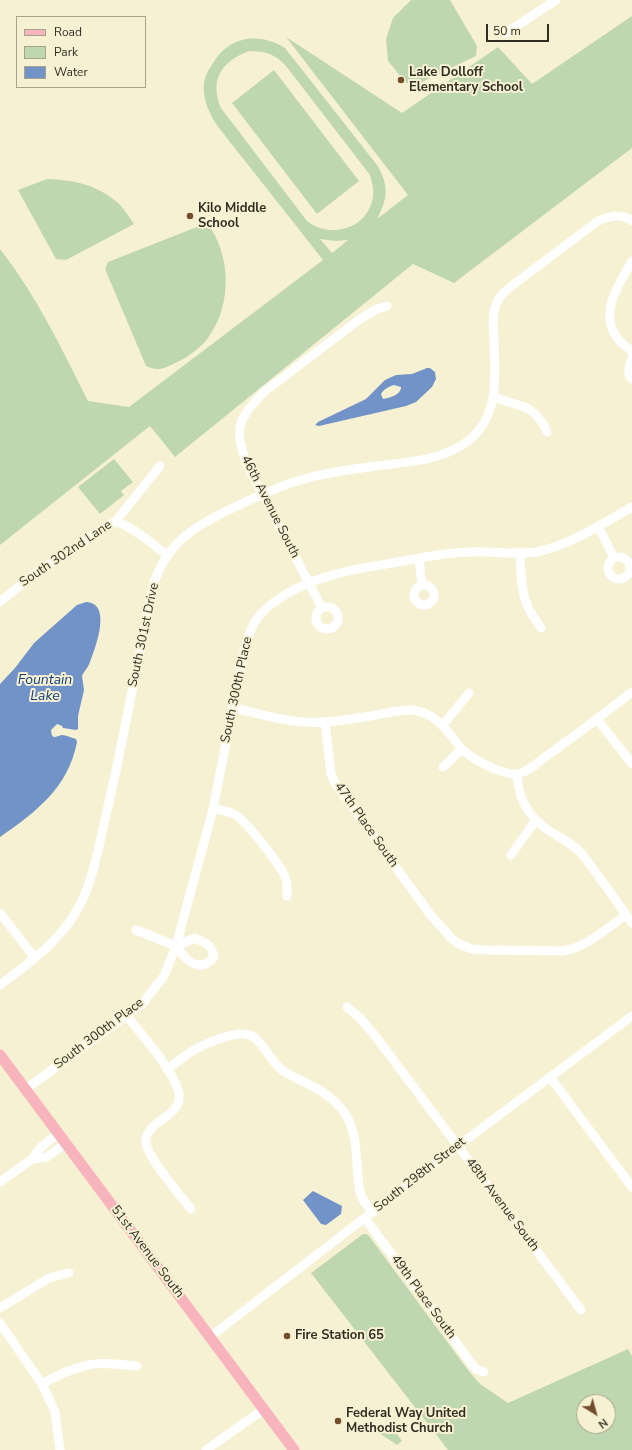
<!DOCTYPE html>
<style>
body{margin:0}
#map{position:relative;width:632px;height:1450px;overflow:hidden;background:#f7f1d3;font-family:"Nunito Sans",sans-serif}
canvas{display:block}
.legend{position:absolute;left:16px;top:16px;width:130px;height:72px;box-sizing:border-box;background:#f7f1d3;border:1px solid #a7a38d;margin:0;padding:5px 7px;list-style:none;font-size:12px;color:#302e23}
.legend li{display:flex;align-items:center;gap:8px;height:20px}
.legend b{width:20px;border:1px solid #a7a38d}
.north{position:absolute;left:576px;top:1394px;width:40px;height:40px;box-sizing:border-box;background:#f7f1d3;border:1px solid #a7a38d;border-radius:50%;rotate:143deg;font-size:11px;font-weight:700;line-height:16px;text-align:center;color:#302e23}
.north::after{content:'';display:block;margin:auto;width:14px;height:18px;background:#744d2b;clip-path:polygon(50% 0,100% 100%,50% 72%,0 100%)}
.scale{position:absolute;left:486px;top:24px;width:63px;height:18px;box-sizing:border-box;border:2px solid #302e23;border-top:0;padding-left:5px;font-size:12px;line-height:14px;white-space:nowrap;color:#302e23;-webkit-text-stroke:3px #f7f1d3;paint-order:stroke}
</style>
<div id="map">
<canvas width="632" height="1450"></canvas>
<ul class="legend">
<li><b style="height:5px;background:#f7b4bc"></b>Road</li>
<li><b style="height:11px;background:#bfd7b1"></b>Park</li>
<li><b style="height:11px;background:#7293c7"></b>Water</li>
</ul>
<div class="north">N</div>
<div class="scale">50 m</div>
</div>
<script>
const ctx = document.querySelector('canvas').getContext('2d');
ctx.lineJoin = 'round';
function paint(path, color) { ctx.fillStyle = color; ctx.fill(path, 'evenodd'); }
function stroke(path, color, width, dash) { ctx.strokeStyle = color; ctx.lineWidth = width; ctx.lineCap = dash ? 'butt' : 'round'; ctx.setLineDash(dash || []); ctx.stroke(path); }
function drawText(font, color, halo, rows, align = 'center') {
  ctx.font = font + ' "Nunito Sans",sans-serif'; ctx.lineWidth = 4; ctx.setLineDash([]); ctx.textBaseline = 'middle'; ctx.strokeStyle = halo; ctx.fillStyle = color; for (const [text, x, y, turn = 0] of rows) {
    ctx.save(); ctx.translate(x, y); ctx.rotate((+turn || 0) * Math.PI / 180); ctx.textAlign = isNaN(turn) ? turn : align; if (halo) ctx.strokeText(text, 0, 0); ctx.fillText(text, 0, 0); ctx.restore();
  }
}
const green = new Path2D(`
 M411,0H450L477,46L476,56L418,84L406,83L388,61L386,39L393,18Z
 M632,16V148L454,283L413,264L175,457L150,426L0,545V249C36,295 62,349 88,401L129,407L323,260L219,128C210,115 202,100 204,83C205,76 209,69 213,63C229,36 259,32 285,48L377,165C389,185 388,199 377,219L408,195L286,37L402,113L498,47L532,84ZM249,51C265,51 275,54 286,66L370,175C372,182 374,189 373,197C368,228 331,240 307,221L221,108C209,80 222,61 249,51ZM320,239L335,241L348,240L332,253Z
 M274,70L359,181L317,214L232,103Z
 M47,179C74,180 95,184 117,202C123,207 129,217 134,224L66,260L56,259L18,190Z
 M207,223C231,254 232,303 210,335C204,345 194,352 185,358C179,361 164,370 157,369C154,369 149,367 146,366L105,269L108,262Z
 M114,459L133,482L121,491L124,495L100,514L78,487Z
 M363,1234H366L369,1236L468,1370L480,1384L508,1403L628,1349L632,1356V1450H448L311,1273ZM584,1402H608V1426H584Z
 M390,1425L402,1441L397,1445L379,1433Z`);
const water = new Path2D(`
 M427,368H430L435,372L436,379L432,387L416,402L406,406L319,426L315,425L318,422L366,399L385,380L396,375L412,374ZM394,385L401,387C401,395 389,398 383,399L381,394C384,389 388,387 394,385Z
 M86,602C113,603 95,649 90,662C88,668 84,671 82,676L84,690L78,716V729L76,730L63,728L62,726L57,724L51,730C52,741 56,736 62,735C66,735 72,738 76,739L77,742C68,788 36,812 0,837V684L15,668L34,643L77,605Z
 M313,1191L342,1206L341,1214L326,1225L321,1224L303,1200Z`);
const minor = new Path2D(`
 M506,33L556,0
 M632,261C620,283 599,311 616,336C620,342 626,347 632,351
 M632,357C630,365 626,372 632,379
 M494,397L527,408C537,414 543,421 547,432
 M115,522C127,522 156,547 167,555
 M598,526L614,558
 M520,552C521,571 520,591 529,609C532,615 537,622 541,628
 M608 568a11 11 0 1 1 22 0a11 11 0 1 1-22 0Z
 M419,559L422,585
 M414 595a10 10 0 1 1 20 0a10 10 0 1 1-20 0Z
 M0,602L34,574L78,546L107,526L115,522L160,466
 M316 618a11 11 0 1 1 22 0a11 11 0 1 1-22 0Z
 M322,608L247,465C234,428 237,420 264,392L360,319L377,309L387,306
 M233,708C262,714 294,725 325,722C342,721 359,718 376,715C387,713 399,710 411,710C435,712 447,730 460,747C469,758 502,775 516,774C527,773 537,763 545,757C575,736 603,714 632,692
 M597,719L632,764
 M325,722L331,774L335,783L429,913L452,939L459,944L472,949L485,950L563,951C587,947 607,928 626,915
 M443,725L469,693
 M443,767L462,749
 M517,774C518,800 529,818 551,832C561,838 573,844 581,853C599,875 615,900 632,923
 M213,809C221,810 230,811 237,816C247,822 281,866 285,877C288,883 287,889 287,896
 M511,855L536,820
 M0,913L35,958
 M136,930L176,946
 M195,938C206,943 211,944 214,957C199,975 185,959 176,946Z
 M0,985C29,963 59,942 77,910C93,884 99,844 106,815C124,739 137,662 153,586C167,541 196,525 237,506C258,496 279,486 301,480C323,473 347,470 369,467C402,462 441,462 468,441C500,416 495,376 494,340C493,319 490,303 509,288L598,221C610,216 620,213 632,221
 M347,1007L360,1018L376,1037L581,1310
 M127,1016C140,1033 177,1074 179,1095C181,1118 144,1121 146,1143C148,1158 180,1195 191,1209
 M167,1069C174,1064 182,1058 189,1053C201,1045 239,1028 252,1036C264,1043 270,1061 282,1070C295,1079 311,1084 324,1093C364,1120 353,1153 360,1192L363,1200L373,1212
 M550,1077L632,1187
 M26,1089L142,1004L164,976L176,946L213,809L244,651C248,638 251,625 260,615C267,606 278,599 288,593C325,572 363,568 404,561C426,557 448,552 470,552C492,551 515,555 536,552C569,546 603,523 632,507
 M59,1133L41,1147L32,1159L47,1157L66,1143
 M0,1182L32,1159
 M365,1218L471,1363L476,1369L484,1372
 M0,1308L49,1278L69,1273
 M0,1323L42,1384L55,1412L60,1450
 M210,1337L458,1146L632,1016
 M42,1384C56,1376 70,1369 85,1366C101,1361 121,1365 137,1366
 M206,1450L264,1409`);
const major = new Path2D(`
 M0,1055L294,1450`);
const markers = [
 [401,80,4,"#744d2b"],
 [190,216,4,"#744d2b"],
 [287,1336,4,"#744d2b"],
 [338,1421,4,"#744d2b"]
];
const poiNames = [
 ["Lake Dolloff",409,73],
 ["Elementary School",409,88],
 ["Kilo Middle",198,209],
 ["School",198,224],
 ["Fire Station 65",295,1336],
 ["Federal Way United",346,1414],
 ["Methodist Church",346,1429]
];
const streetNames = [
 ["46th Avenue South",270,507,63],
 ["South 302nd Lane",66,554,-34],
 ["South 301st Drive",144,635,-78],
 ["South 300th Place",237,690,-78],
 ["47th Place South",366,825,55],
 ["South 300th Place",99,1034,-37],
 ["South 298th Street",420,1175,-38],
 ["48th Avenue South",502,1205,53],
 ["51st Avenue South",147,1252,53],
 ["49th Place South",423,1297,54]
];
const waterNames = [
 ["Fountain",45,681],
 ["Lake",45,697]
];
paint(green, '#bfd7b1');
paint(water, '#7293c7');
stroke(minor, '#fff', 9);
stroke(major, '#f7b4bc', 11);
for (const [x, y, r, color] of markers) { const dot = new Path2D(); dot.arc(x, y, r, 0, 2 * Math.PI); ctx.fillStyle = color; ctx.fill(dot); stroke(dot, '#f7f1d3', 1.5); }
drawText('bold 13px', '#302e23', '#f7f1d3', poiNames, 'left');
drawText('13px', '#302e23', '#f7f1d3', streetNames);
drawText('italic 14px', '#163f7e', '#f7f1d3', waterNames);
</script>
